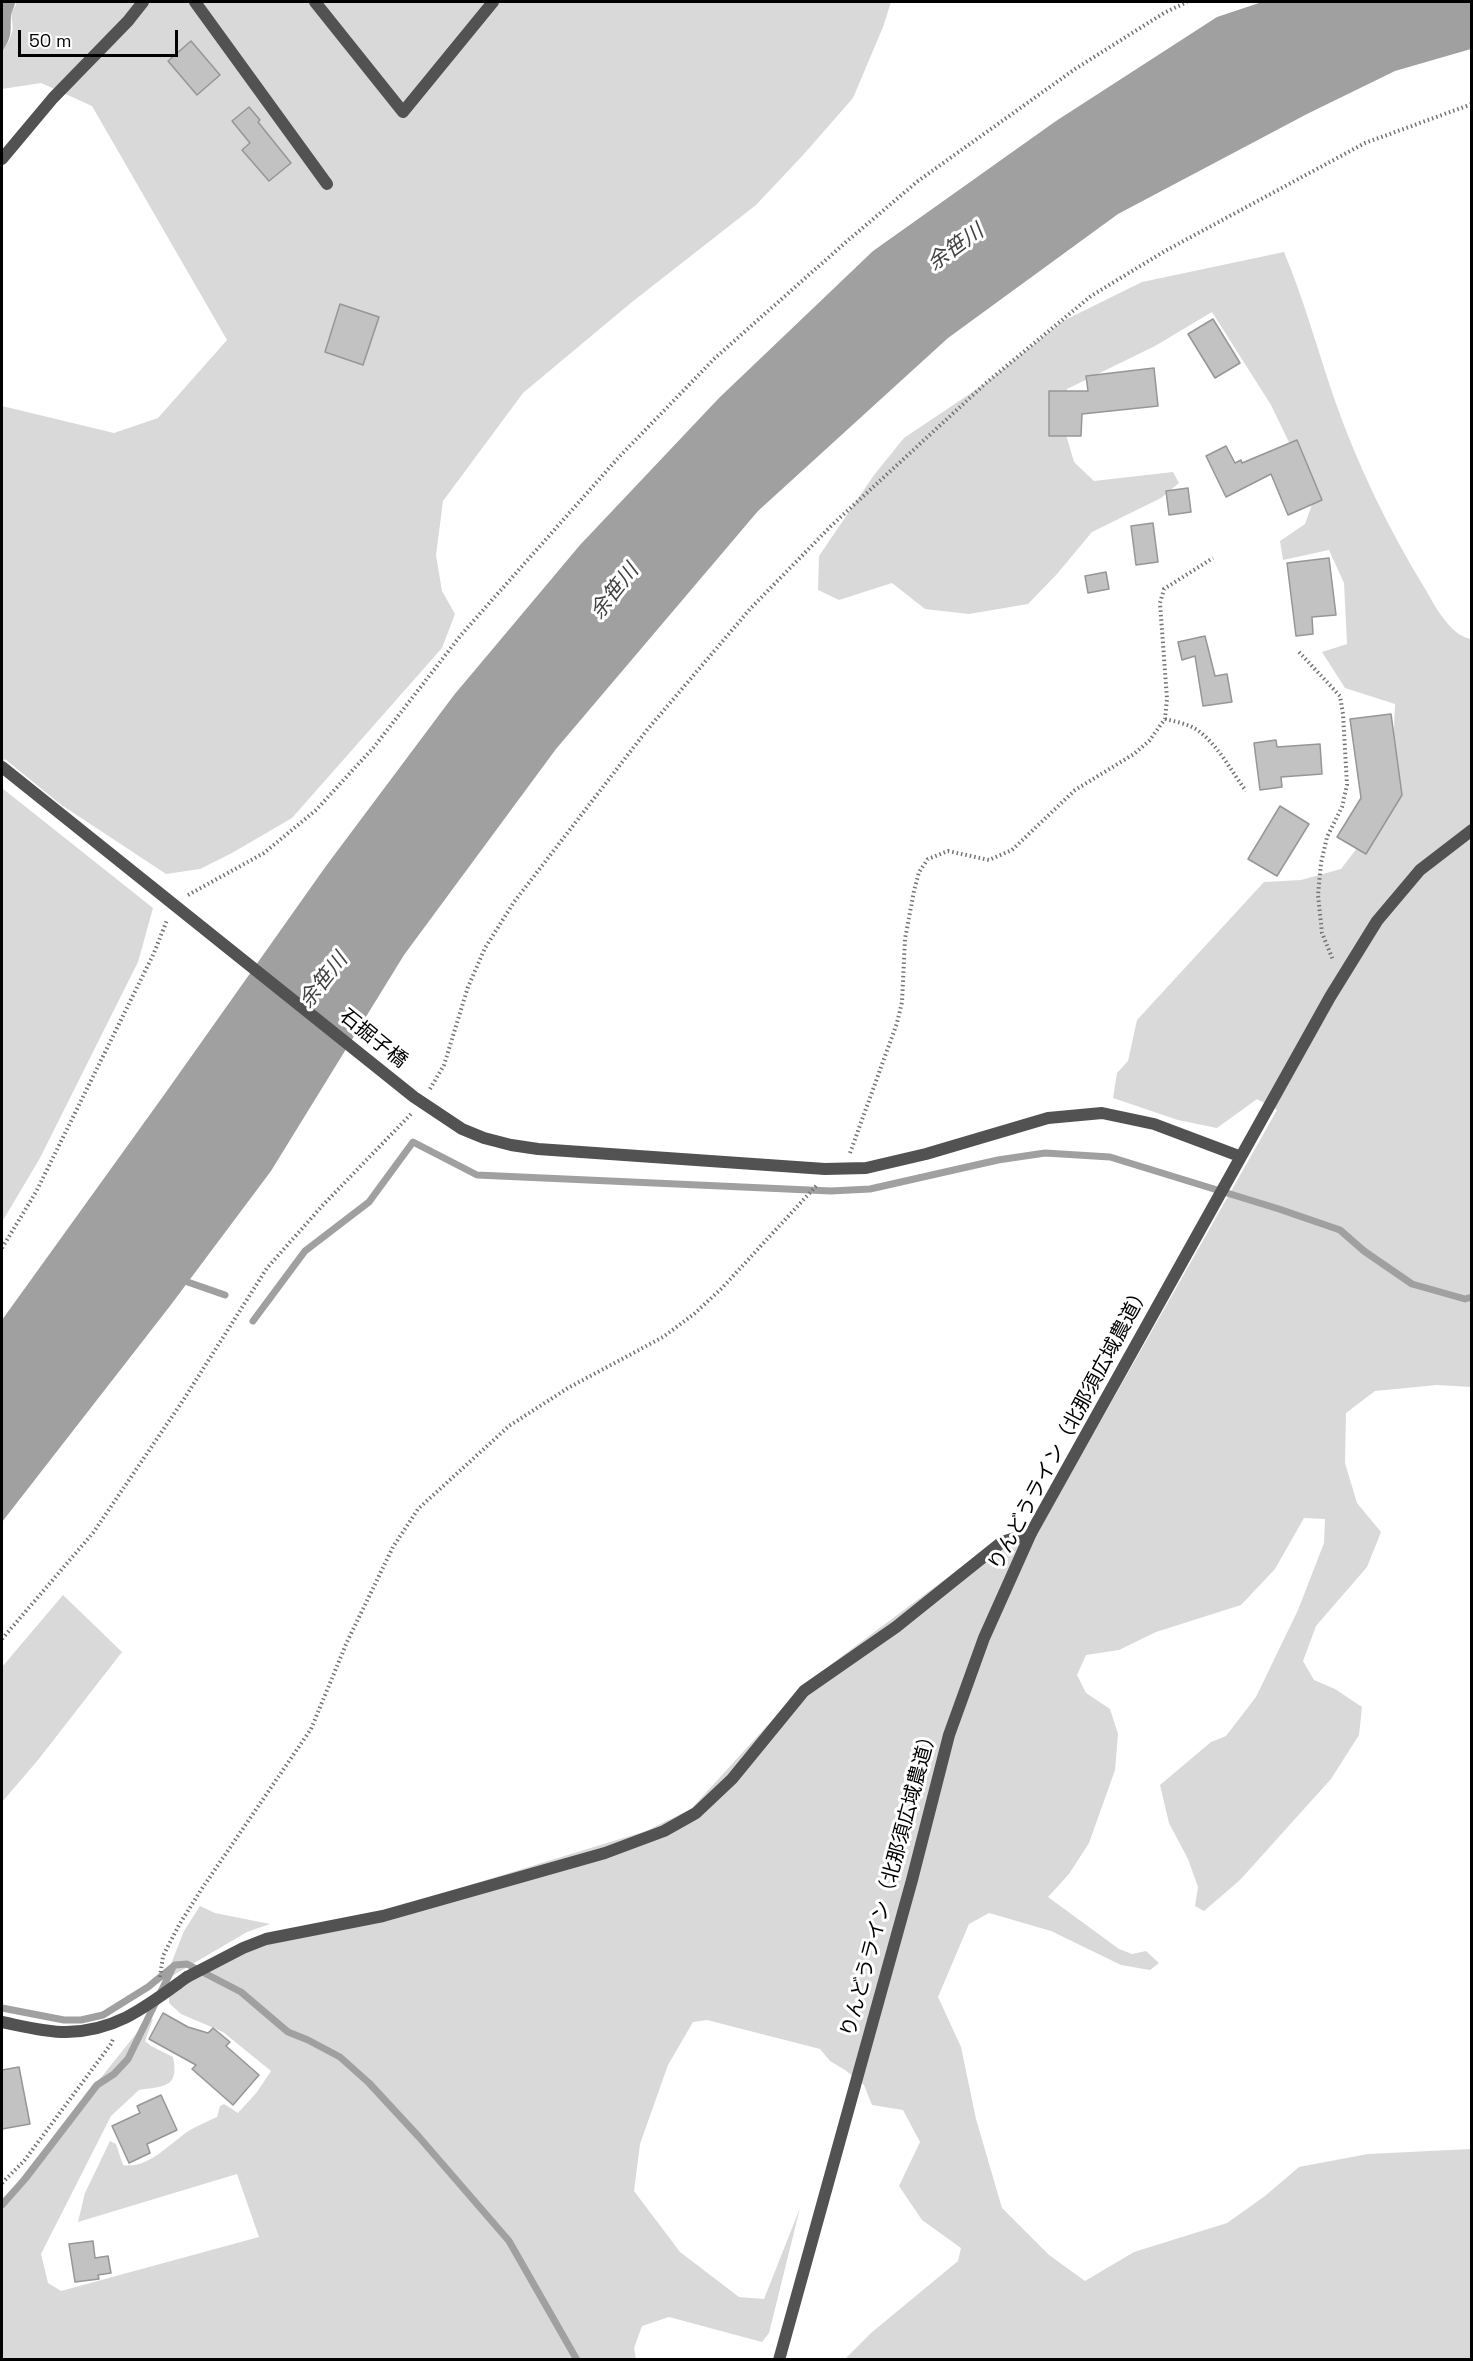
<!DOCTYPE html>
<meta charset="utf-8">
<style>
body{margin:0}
#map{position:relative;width:1473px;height:2361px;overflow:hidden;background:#fff;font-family:"Space Grotesk",sans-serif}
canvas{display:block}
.frame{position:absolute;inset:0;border:3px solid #000;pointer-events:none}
.scale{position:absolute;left:18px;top:30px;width:160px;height:27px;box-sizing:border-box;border:3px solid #000;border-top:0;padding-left:8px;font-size:18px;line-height:21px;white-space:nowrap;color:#000;-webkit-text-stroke:4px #fff;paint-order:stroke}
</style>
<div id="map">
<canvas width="1473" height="2361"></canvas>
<div class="frame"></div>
<div class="scale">50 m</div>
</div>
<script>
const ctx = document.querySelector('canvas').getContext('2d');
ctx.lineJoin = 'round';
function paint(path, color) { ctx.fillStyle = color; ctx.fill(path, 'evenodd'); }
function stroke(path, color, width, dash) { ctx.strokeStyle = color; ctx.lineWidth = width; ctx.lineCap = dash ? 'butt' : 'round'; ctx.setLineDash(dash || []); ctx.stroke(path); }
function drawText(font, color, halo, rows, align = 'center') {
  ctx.font = font + ' "Space Grotesk","Noto Sans JP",sans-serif'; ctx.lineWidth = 6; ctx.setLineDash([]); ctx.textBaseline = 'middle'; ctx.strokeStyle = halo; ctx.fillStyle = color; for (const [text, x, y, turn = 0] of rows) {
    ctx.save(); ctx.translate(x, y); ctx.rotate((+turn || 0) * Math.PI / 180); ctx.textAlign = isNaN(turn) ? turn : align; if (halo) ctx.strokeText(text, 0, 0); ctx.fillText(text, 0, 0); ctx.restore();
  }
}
const green = new Path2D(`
 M15,2H891L883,27L853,98L804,154L756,205L632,302L523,393L443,501L436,555L442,591L455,614L442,648L292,818L232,853L200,869L166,874L60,804L5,759L2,765V406L114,433L158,418L227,340L92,106L41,83L2,89V52L9,41L13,29L11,13L16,5Z
 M1284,252C1304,300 1317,348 1334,398C1357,464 1388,528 1424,587C1434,604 1450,636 1471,639V1387L1437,1385L1375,1391L1346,1413L1345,1463L1357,1503L1381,1532L1367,1567L1316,1626L1303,1661L1314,1680L1335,1689L1362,1707L1359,1735L1331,1779L1240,1880L1204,1911L1195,1906L1198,1887L1188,1859L1169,1823L1160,1785L1211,1742L1226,1736L1256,1697L1298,1610L1324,1543L1325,1519L1304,1518L1275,1569L1241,1605L1156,1632L1119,1650L1086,1655L1077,1675L1086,1693L1110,1709L1118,1734L1115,1770L1089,1843L1069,1874L1048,1897L1119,1949L1132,1954L1146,1951L1159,1963L1150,1970L1121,1965L1051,1931L989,1913L969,1924L938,1997L961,2047L976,2119L1002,2208L1049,2255L1085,2281L1134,2252L1227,2223L1265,2196L1299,2167L1368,2154L1471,2149V2359H845L871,2333L958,2261L961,2248L922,2220L899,2186L920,2142L903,2110L872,2105L864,2085L845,2070L830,2061L820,2049L707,2020L693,2022L668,2065L640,2144L634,2191L680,2252L739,2297L764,2299L800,2208L769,2333L762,2342L669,2317L642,2326L634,2348L636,2359H2V2199L16,2184L147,2020L153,2019L145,2041L151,2046L173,2057C180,2089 162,2086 139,2090L111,2116L41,2254L48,2283L61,2291L259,2237L237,2174L78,2222L85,2193L110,2141L116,2144L123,2165C148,2170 171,2142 190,2130C199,2125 208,2121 217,2117L220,2106L224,2104L238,2113L257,2092L271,2071L223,2032L181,2014L169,2003V1994L209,1967L266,1945L394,1919L434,1896L646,1831L691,1809L806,1683L1003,1536L1044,1521L1277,1110L1257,1099L1217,1128L1178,1120L1113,1098L1117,1073L1128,1061L1137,1020L1264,882L1301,880L1341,869L1376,823L1392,779L1395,704L1345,688L1322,652L1347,644L1344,583L1329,550L1283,560L1280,541L1305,524L1315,496L1271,405L1212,312L1155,346L1067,389L1063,424L1074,462L1094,481L1173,472L1179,483L1161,498L1092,532L1057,574L1028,604L969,614L925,609L892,583L839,600L818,590L819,556L874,475L904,438L986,383L1063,321L1142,282Z
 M2,788L153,908L138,962L40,1158L2,1222Z
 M63,1595L122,1652L38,1760L2,1802V1667Z
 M200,1906L215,1913L270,1924L247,1932L172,1976L167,1974L184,1931Z`);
const water = new Path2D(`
 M2,2H15C15,7 12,10 11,15C10,34 13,35 2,52Z
 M1262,2H1471V49L1395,71L1307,114L1118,214L948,338L758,511L556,749L404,955L271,1171L170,1306L2,1522V1320L164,1095L326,866L454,695L580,545L719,398L873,251L1056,121L1217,17Z`);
const stream = new Path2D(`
 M179,1279L225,1295
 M253,1321L305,1251L369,1202L413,1142L477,1175L831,1191L870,1189L998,1160L1045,1153L1110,1157L1279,1209L1340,1230L1364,1251L1412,1284L1465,1299L1472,1297
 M2,2008L64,2020H81L103,2015L148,1987L175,1965L187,1964L241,1992L288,2032L308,2040L340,2057L369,2083L419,2137L509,2241L577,2360
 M2,2205L25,2179L97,2085L114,2074L128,2059L173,1967`);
const building = new Path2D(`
 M191,41L220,75L197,95L168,61Z
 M249,107L260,120L258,122L291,163L269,181L242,150L250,143L232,121Z
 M340,304L379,317L363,365L325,352Z
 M1213,319L1240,363L1215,378L1188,334Z
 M1154,368L1158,406L1082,414L1081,436H1049V391H1088L1086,376Z
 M1297,440L1322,500L1288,515L1271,474L1226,497L1206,456L1226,446L1235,463L1241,460L1242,463Z
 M1188,488L1191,512L1169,515L1166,491Z
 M1153,523L1158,562L1136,565L1131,526Z
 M1329,558L1336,615L1312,617L1313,634L1296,636L1287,563Z
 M1106,572L1109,589L1088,593L1085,576Z
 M1205,636L1215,676L1227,674L1232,702L1203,706L1195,656L1182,660L1178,642Z
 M1391,714L1402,795L1366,854L1337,837L1361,798L1350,719Z
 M1276,740L1277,747L1320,744L1322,774L1281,777L1282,787L1260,790L1254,743Z
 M1280,806L1309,824L1277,876L1248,859Z
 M163,2013L188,2027L208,2033L213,2028L230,2042L226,2046L259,2075L233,2105L192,2069L196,2065L149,2039Z
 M19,2067L30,2124L2,2129V2070Z
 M161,2095L177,2130L147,2144L150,2153L129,2163L112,2126L140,2113L137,2106Z
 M93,2241L95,2258L108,2256L111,2273L98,2275L99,2279L75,2282L69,2244Z`);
const path = new Path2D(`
 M1299,652L1340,696L1343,714L1347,785L1342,807L1327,837L1321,863L1318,895L1322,933L1333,960
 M1165,719C1177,722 1190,724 1200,732C1219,747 1232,772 1246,791
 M188,895L264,853L316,810L374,747L461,635L619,457L715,358L846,242L918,181L1075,69L1164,13L1187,2
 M430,1089L444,1065L468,987L485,948L514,902L647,730L750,609L832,525L986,383L1091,296L1165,251L1365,143L1472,104
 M850,1153L897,1023L902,1002L905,939L914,891L919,872L928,859L948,851L989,860L1012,850L1075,790L1134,754L1149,741L1165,719L1167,699L1160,603L1164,589L1213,558
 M2,1248L36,1192L154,953L167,920
 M2,1639L93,1533L184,1399L267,1268L323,1205L411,1114
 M160,1977L163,1956L179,1925L201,1890L311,1729L347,1642L393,1547L418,1509L509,1426L568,1388L663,1337L694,1314L722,1288L818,1184
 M2,2183L24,2161L111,2044L113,2039`);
const service = new Path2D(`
 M195,2L327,184
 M315,2L403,112L493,2
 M187,1977L243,1948L266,1939L383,1916L605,1853L664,1831L696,1813L732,1779L804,1691L896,1627L1002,1542L1031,1533`);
const minor = new Path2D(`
 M2,159L53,98L128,21L143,2
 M2,2022C22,2026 45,2032 66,2032C117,2031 147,2006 187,1977`);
const tertiary = new Path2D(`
 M2,767L414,1097L462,1129L484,1138L511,1145L538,1149L825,1169L866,1168L926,1154L1048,1118L1102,1113L1154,1124L1239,1156
 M779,2360L912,1880L949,1735L984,1638L1031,1533L1330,997L1377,921L1420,870L1472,830`);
const streetNames = [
 ["石掘子橋",373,1039,39],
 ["りんどうライン（北那須広域農道）",1070,1428,-62],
 ["りんどうライン（北那須広域農道）",890,1882,-75]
];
const waterNames = [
 ["余笹川",956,248,-36],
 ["余笹川",615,592,-52],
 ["余笹川",324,981,-52]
];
paint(green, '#d9d9d9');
paint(water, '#a0a0a0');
stroke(stream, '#a0a0a0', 7);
paint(building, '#c2c2c2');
stroke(building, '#969696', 1.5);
stroke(path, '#747474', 4, [1.5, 3]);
stroke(service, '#525252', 12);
stroke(minor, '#525252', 12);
stroke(tertiary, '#525252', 12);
drawText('20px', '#000', '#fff', streetNames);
drawText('italic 21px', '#414141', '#fff', waterNames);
</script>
